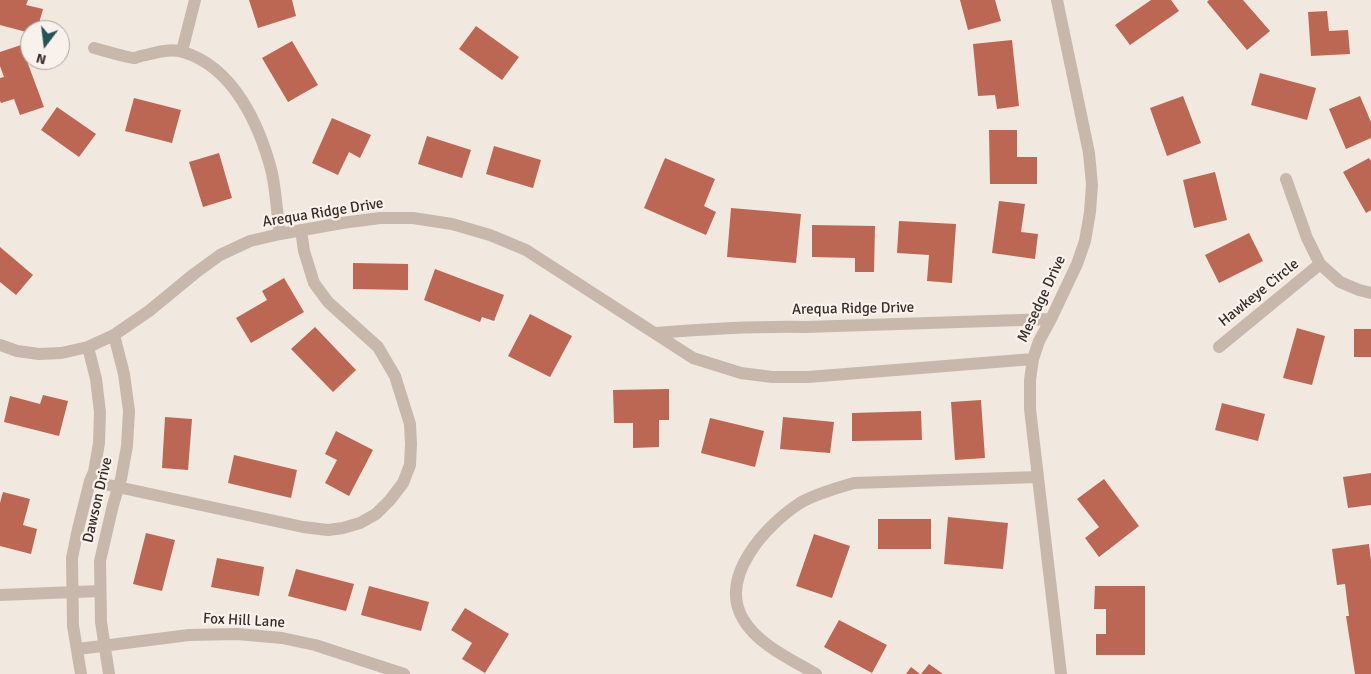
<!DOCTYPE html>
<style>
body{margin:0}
#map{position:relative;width:1371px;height:674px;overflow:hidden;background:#f1e8e0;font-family:Signika,sans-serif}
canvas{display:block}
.north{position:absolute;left:20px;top:20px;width:50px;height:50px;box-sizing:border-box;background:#f9f2ec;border:1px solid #aba49e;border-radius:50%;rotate:195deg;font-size:14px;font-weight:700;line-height:20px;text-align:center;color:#372e2a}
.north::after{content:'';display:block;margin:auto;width:18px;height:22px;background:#245455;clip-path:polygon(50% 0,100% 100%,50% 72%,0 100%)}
</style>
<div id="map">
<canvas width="1371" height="674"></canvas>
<div class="north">N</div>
</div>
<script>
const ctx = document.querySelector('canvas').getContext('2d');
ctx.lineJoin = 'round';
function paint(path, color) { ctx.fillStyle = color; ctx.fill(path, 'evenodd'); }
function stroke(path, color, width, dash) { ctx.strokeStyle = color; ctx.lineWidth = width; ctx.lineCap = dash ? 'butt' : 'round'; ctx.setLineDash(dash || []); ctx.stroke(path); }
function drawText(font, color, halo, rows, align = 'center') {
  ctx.font = font + ' Signika,sans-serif'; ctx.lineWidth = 4.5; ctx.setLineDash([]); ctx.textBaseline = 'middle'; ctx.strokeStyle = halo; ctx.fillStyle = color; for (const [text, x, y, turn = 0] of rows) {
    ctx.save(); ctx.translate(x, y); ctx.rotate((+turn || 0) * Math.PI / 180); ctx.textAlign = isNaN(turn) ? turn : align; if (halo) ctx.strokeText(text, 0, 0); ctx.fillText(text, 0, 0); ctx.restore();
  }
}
const building = new Path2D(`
 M0,0H28L26,5L43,9L37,30H30V33L0,25Z
 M249,0H292L296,16L258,28Z
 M960,0H995L1001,21L968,30Z
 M1151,0H1171L1179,11L1130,45L1115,25Z
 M1209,0H1243L1270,31L1247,50L1207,2Z
 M1327,11L1329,31L1348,30L1350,54L1311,56L1308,12Z
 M476,26L519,57L502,80L459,49Z
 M1012,40L1019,106L997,109L995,95L978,96L973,44Z
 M292,41L318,85L288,102L262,58Z
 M21,45L44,107L20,115L14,99L1,103L0,101V78L4,77L0,66V52Z
 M1260,73L1316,88L1307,120L1251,105Z
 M1183,96L1201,143L1167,156L1150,108Z
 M1360,96L1371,122V138L1346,149L1329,109Z
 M134,98L181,110L172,143L125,131Z
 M57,107L96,134L79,157L41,130Z
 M332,118L371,135L360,158L349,152L338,175L312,163Z
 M989,130H1017V157H1037V184H990Z
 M427,136L471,150L462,178L418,164Z
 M494,146L541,160L533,188L486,174Z
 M219,153L232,198L203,207L189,162Z
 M665,158L715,179L704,206L716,212L706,235L644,208Z
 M1369,158L1371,161V210L1366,213L1343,172Z
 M1215,172L1227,220L1194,228L1183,180Z
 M999,201L1025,204L1021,232L1038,234L1035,259L992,253Z
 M731,208L801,214L796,263L727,257Z
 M899,221L956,224L952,283L927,281L929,255L897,253Z
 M812,225L875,226L874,272H855V258L812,257Z
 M1249,233L1263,261L1219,283L1205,255Z
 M0,247L33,275L16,295L0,282Z
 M353,263L408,264V290L353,289Z
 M435,269L504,295L494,321L482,317L480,322L424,300Z
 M284,278L304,312L251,343L236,318L267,300L262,291Z
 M530,314L572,336L550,377L508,356Z
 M315,327L356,370L333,392L291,349Z
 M1297,328L1325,336L1312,385L1283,378Z
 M1354,329H1371V357H1354Z
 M669,389V420H659V447L633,448V423H614L613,390Z
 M43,395L68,401L59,436L4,422L10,396L40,404Z
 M981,400L985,458L955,460L951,402Z
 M1222,403L1265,414L1258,441L1215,430Z
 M921,411L922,440L852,441V413Z
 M165,417L192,419L188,470L162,468Z
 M783,417L834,422L830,453L780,449Z
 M710,418L764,431L755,467L701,453Z
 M336,431L373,450L349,496L325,483L337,460L325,454Z
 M234,455L297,470L291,498L228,483Z
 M1371,473V505L1348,508L1343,477Z
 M1104,479L1139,526L1099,557L1085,538L1099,527L1077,499Z
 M3,492L30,499L23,525L37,529L31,554L0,546V503Z
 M948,517L1008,523L1003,569L944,564Z
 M878,519H931V549H878Z
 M146,533L175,540L162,591L133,584Z
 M814,534L850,546L832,598L796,586Z
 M1369,544L1371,561V674H1355L1346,616H1349L1345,584L1337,585L1332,549Z
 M217,558L264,567L259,596L211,587Z
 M296,569L354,584L346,611L288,596Z
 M369,586L429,602L421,631L361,615Z
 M1095,586H1145V655H1096V634H1106V609H1094Z
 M465,608L509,634L485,673L462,659L472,643L451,630Z
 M839,620L887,645L872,673L824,647Z
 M929,664L943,674H921Z
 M911,667L920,674H906Z`);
const street = new Path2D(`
 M1057,0L1089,153L1092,185L1090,212L1085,241L1077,264L1051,319L1039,341L1033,359L1030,380V409L1061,674
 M94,48C103,50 127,58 135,58C138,57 143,55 146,55C157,52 172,48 183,52C234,67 260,126 272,173C276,192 277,214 280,234
 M182,51L195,0
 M1286,179L1307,238L1320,264L1340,282L1359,290L1371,293
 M656,333C706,329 756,326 806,327L1051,319
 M0,345L17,351L39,354L61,353L88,347L114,335L149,311L194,274L220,255L250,241L280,234L342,223L380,218H413L452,224L490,235L526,250L693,358L741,373L772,377H808L1033,359
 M1219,347L1320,264
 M90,481L303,527L328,530L343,528L360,523L376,514L390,500L403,483L410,465L411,444L410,424L395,376L378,347L328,302L314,283L304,251L301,230
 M0,595L100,591
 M78,649L189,635L237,634L282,638L315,645L404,674
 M81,674L73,626L72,558L78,529L90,481L94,472L99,443L100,412L96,379L88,347
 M109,674L101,622L100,561L113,505L121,479L127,446L129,411L124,374L114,335
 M816,674C792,660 757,644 743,619C718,577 766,525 800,503C815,494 837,488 854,483L1038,477`);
const streetNames = [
 ["Arequa Ridge Drive",323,213,-9],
 ["Hawkeye Circle",1259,293,-39],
 ["Mesedge Drive",1042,299,-65],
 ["Arequa Ridge Drive",853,309,-1],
 ["Dawson Drive",98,500,-77],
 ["Fox Hill Lane",244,621,3]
];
paint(building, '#bb6754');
stroke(street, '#c8b8ac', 12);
drawText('15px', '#372e2a', '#f9f2ec', streetNames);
</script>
